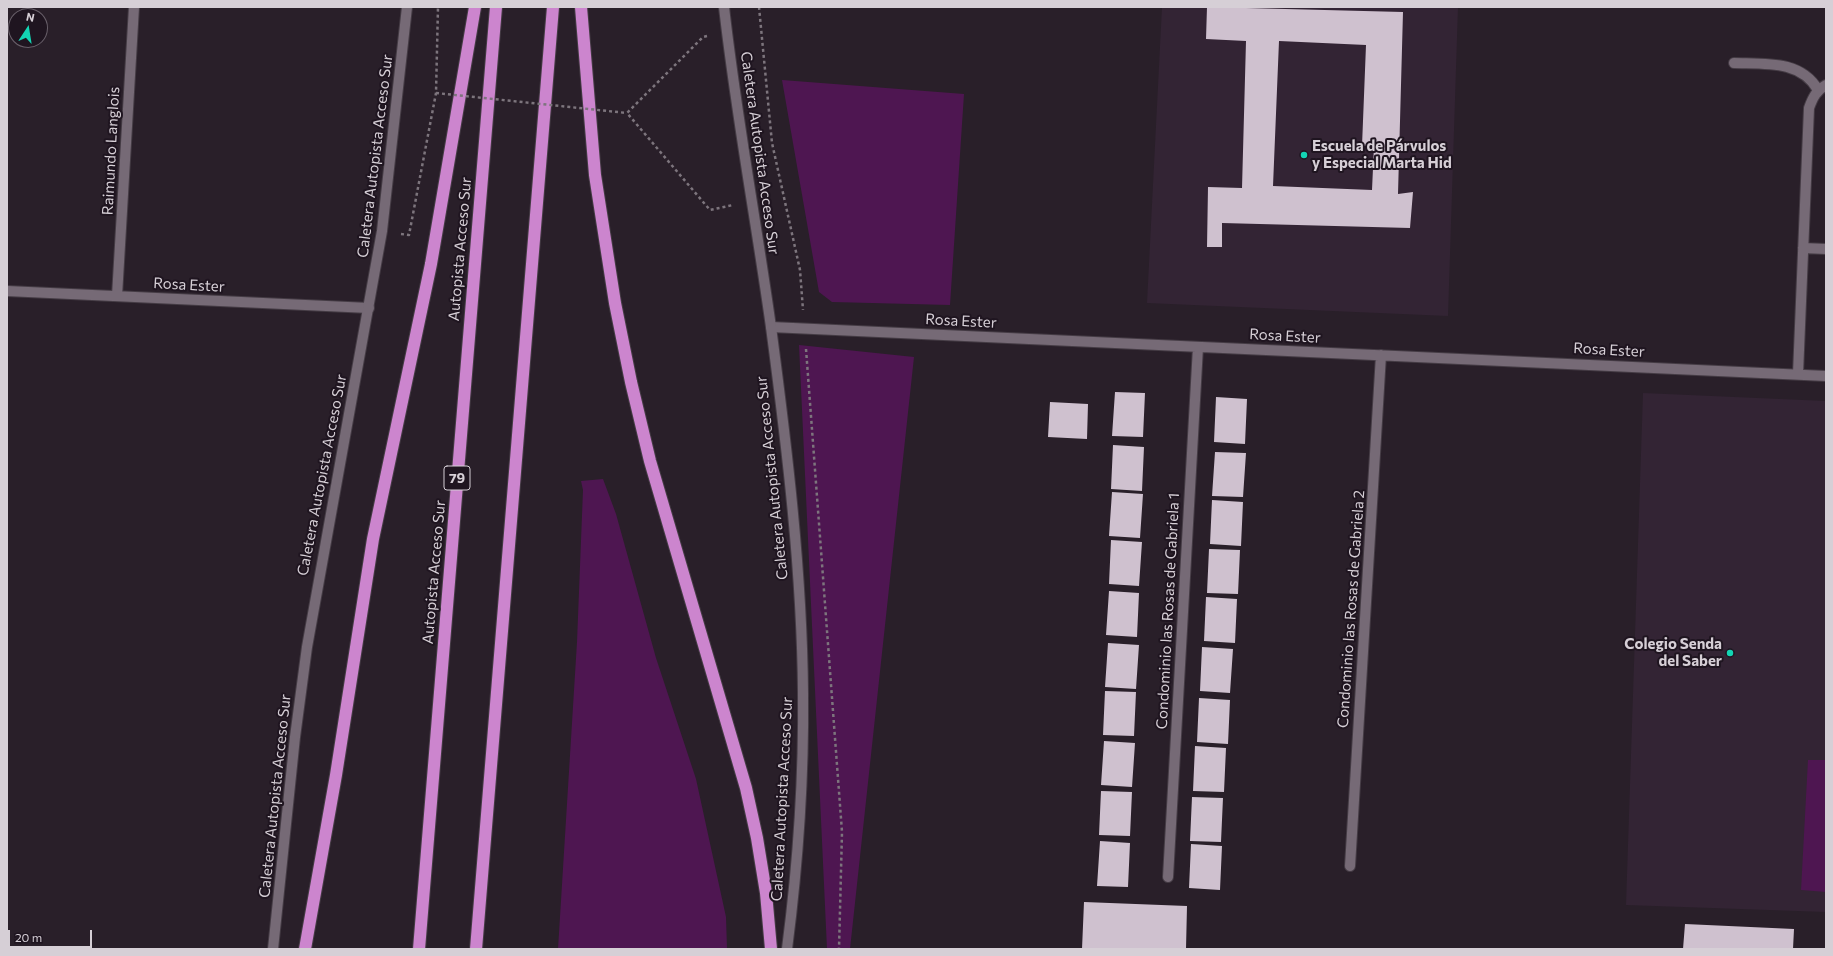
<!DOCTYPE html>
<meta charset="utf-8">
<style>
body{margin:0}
#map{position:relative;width:1833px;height:956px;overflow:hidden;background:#291f29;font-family:Commissioner,sans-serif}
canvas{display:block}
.frame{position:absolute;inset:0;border:8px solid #d6cfd6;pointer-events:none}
.north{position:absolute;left:8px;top:8px;width:40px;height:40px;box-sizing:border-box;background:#1f1520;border:1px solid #685f69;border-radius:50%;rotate:12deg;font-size:11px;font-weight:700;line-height:16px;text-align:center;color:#d6cfd6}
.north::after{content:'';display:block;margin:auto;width:14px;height:18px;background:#13d5b4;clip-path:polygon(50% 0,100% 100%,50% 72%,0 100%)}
.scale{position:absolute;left:8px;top:930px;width:84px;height:18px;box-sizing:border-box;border:2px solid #d6cfd6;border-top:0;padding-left:5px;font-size:12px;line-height:14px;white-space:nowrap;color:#d6cfd6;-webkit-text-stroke:3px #1f1520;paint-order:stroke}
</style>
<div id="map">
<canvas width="1833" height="956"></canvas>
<div class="frame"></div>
<div class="north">N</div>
<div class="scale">20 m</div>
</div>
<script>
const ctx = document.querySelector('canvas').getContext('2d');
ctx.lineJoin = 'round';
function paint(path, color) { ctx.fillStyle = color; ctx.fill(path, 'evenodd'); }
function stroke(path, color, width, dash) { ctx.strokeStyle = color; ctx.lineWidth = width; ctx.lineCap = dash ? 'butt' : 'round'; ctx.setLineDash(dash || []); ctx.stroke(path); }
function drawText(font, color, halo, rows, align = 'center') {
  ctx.font = font + ' Commissioner,sans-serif'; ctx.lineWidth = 4; ctx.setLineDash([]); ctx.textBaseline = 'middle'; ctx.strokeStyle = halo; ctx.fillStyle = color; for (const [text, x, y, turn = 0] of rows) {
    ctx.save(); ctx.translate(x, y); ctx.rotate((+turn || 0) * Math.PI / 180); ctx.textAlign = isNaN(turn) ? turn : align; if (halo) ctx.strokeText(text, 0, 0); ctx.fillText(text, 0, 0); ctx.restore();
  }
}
const built = new Path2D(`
 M1162,7H1458L1448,316L1147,303Z
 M1643,393L1826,401V912L1626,905Z`);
const green = new Path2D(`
 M782,80L964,94L950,305L832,302L819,292Z
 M799,345L914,357L850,949H827Z
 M603,479L616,514L656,658L696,779L726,917L727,949H558L577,642L583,490L581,481Z
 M1808,760H1826V892L1801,890Z`);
const building = new Path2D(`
 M1207,7L1403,12L1398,194L1413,192L1410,228L1222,223V247H1207L1208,187L1242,188L1246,41L1206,39ZM1279,41L1366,45L1362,146H1374L1372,190L1273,186Z
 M1115,392L1145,393L1143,437L1112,436Z
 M1216,397L1247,399L1245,444L1214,442Z
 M1050,402L1088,404L1087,439L1048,437Z
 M1113,445L1144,447L1142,491L1111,489Z
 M1215,452L1246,453L1243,497L1212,496Z
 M1112,492L1143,494L1140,538L1109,536Z
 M1212,500L1243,502L1241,546L1210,544Z
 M1111,540L1142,542L1139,586L1109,584Z
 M1209,549L1240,550L1238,594L1207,593Z
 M1109,591L1139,593L1137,637L1106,635Z
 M1206,597L1237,599L1235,643L1204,641Z
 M1108,643L1139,645L1136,689L1105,687Z
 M1202,647L1233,649L1230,693L1200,691Z
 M1105,691L1136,692L1134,736L1103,735Z
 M1199,698L1230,700L1228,744L1197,742Z
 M1104,741L1135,743L1132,787L1101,785Z
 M1195,746L1226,748L1224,792L1193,791Z
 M1101,791L1132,792L1130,836L1099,835Z
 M1192,797L1223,798L1221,842L1190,841Z
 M1100,841L1130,843L1128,887L1097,886Z
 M1191,844L1222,846L1220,890L1189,888Z
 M1084,902L1187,906L1186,949H1082Z
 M1685,924L1794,929L1793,949H1683Z`);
const path = new Path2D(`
 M759,7L772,143L800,270L803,310
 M707,36L703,37L627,113L710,210L733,205
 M401,234L409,235L436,93L438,7
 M806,349L842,832L839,949`);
const street = new Path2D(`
 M1734,63C1765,64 1801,60 1818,90
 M1803,248L1826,249
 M7,291L369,308
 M117,296L134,7
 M771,327L1826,376
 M1798,374L1809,108C1813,97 1816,91 1826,85
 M1350,866L1381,355
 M1168,877L1198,347`);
const secondary = new Path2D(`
 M724,7C736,114 756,220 771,327C787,448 802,571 803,693C804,778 798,864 787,949
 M273,949L295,737L307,647L382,231L407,7`);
const highway = new Path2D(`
 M581,7L595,175L615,303L631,382L650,461L746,788L757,838L766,893L771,949
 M305,949L336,775L373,539L431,264L475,7
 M419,949L496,7
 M476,949L553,7`);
const pathBridge = new Path2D(`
 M436,93L627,113`);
const markers = [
 [1304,155,4,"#13d5b4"],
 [1730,653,4,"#13d5b4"]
];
const shields = [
 [457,478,26]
];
const shieldNames = [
 ["79",457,478]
];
const poiNames = [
 ["Escuela de Párvulos",1312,146],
 ["y Especial Marta Hid",1312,163],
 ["Colegio Senda",1722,644,"right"],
 ["del Saber",1722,661,"right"]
];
const streetNames = [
 ["Raimundo Langlois",111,151,-87],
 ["Caletera Autopista Acceso Sur",760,153,82],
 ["Caletera Autopista Acceso Sur",375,156,-83],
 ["Autopista Acceso Sur",460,249,-85],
 ["Rosa Ester",189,285,3],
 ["Rosa Ester",961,321,3],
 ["Rosa Ester",1285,336,3],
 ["Rosa Ester",1609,350,3],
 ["Caletera Autopista Acceso Sur",322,475,-79],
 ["Caletera Autopista Acceso Sur",772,478,-96],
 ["Autopista Acceso Sur",434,572,-85],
 ["Condominio las Rosas de Gabriela 2",1351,609,-86],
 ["Condominio las Rosas de Gabriela 1",1168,611,-87],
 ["Caletera Autopista Acceso Sur",275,796,-84],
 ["Caletera Autopista Acceso Sur",782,799,-87]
];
paint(built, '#332434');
paint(green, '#4e1651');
paint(building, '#cfc1cf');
stroke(street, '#453c45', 12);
stroke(secondary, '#453c45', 12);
stroke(highway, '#453c45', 14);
stroke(path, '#7d757d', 2.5, [3, 3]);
stroke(street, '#766a76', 10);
stroke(secondary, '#766a76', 10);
stroke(highway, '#cc85ce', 12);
stroke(pathBridge, '#7d757d', 2.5, [3, 3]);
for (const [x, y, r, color] of markers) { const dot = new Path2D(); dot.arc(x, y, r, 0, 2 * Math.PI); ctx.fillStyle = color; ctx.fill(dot); stroke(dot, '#1f1520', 1.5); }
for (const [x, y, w] of shields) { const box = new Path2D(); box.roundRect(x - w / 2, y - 12, w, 24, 3); ctx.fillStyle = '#1f1520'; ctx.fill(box); stroke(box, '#d6cfd6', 1); }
drawText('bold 14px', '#d6cfd6', null, shieldNames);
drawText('bold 15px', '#d6cfd6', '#1f1520', poiNames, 'left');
drawText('15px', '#d6cfd6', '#1f1520', streetNames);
</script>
